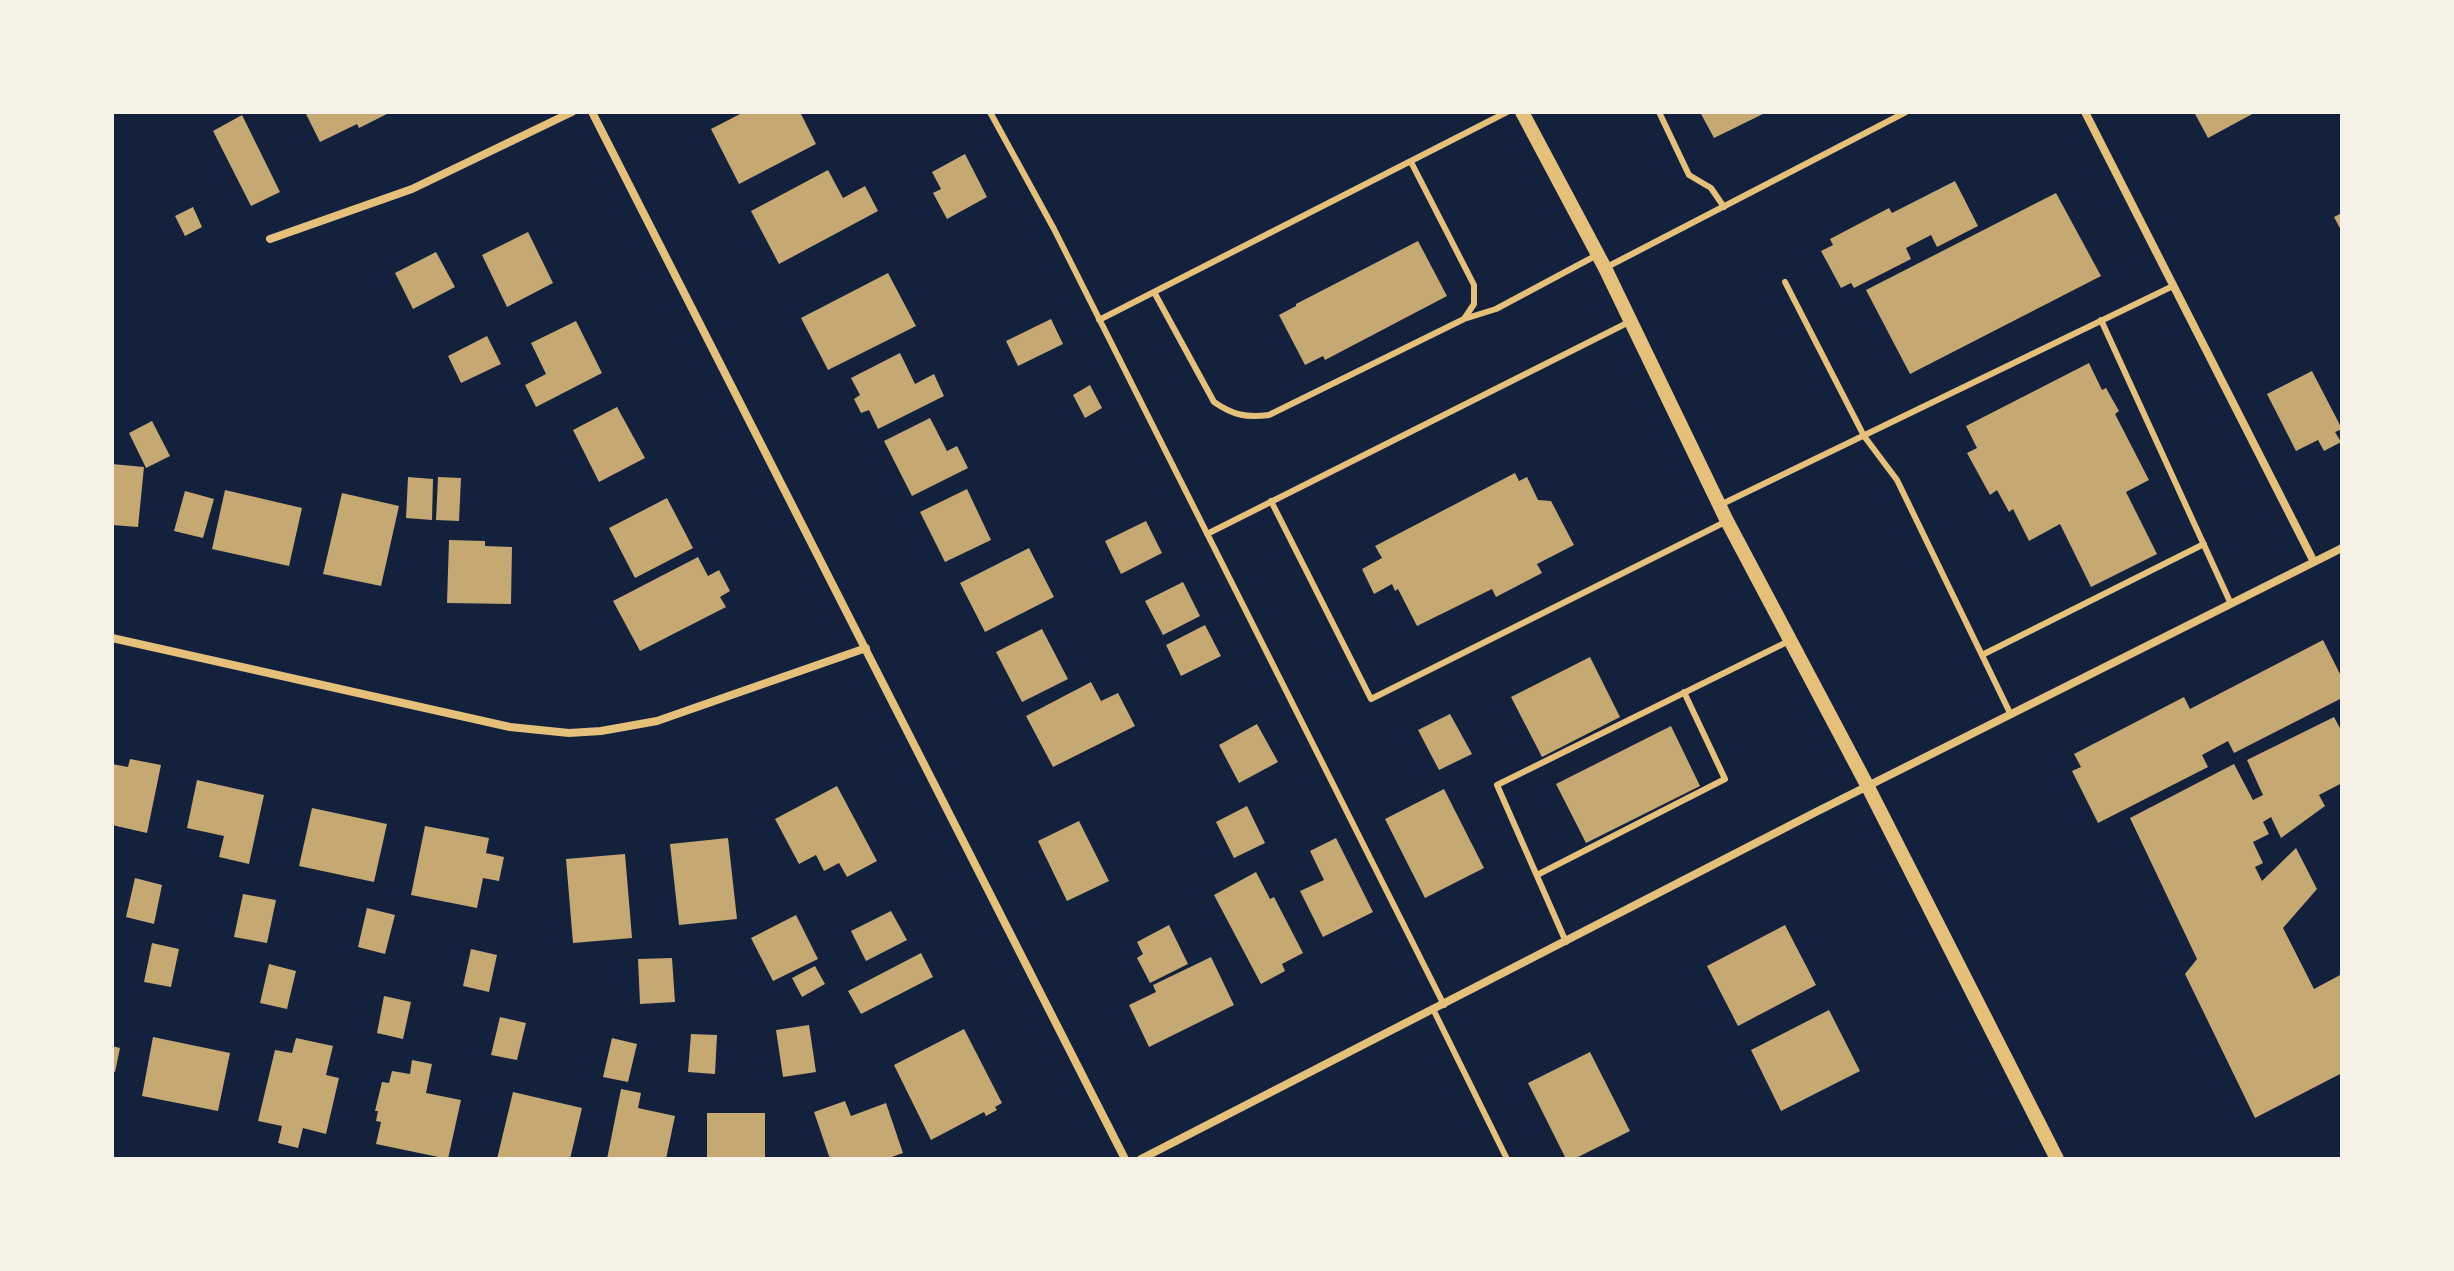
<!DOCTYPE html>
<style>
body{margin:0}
#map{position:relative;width:2454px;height:1271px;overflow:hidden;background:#14213d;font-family:Manrope,sans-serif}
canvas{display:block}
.frame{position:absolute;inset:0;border:114px solid #f6f1e7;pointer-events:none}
</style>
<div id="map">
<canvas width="2454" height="1271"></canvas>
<div class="frame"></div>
</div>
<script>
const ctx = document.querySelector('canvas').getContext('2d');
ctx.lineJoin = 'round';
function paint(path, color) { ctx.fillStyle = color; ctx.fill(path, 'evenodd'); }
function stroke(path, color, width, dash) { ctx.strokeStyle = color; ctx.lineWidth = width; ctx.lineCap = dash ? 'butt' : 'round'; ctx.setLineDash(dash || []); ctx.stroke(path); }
const building = new Path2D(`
 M305,112H391L359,128L357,124L320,142Z
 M744,112H800L816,144L739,184L711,129Z
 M1700,112H1767L1714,138Z
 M2194,112H2256L2208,138Z
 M242,115L280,192L251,206L213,131Z
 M965,154L987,197L947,219L933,193L941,189L932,172Z
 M828,170L843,198L865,186L878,211L779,264L751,211Z
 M1955,181L1978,226L1937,247L1931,235L1906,248L1911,259L1854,288L1851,283L1841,288L1821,251L1833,245L1830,239L1889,208L1892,213Z
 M2056,193L2101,276L1910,374L1866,290Z
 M193,207L202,227L185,236L175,216Z
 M2342,213V232L2334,217Z
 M528,232L553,283L507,307L482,255Z
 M1418,241L1447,296L1325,360L1323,356L1305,365L1279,315L1296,306V304Z
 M436,252L455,287L413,309L395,273Z
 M888,273L916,326L828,370L801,318Z
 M1051,319L1063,344L1018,366L1006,341Z
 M576,321L602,373L536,407L525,385L546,374L531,343Z
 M487,336L501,364L461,383L448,356Z
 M900,353L915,384L934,374L944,396L878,429L869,410L861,413L854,399L860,395L851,378Z
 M2089,363L2102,390L2106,388L2119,411L2115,414L2149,480L2126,492L2157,554L2091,587L2060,524L2029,541L2013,509L2009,512L1997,490L1990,495L1967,453L1977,448L1966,426Z
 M2312,371L2342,429L2335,432L2341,442L2324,451L2318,440L2296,451L2267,394Z
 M1090,385L1102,408L1085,418L1073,395Z
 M617,407L645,458L599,482L573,430Z
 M930,418L947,451L957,446L968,468L912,496L884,441Z
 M152,421L170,456L146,468L129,433Z
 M112,464L144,467L138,527L112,525Z
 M1515,473L1519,481L1527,477L1538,500L1551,501L1574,545L1537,564L1542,573L1496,597L1492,589L1417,626L1398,589L1395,591L1392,584L1374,594L1362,569L1382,558L1375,546Z
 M408,477L433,479L432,520L406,518Z
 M438,477L461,478L459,521L436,520Z
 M967,489L991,540L945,562L920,512Z
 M225,490L302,508L289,566L212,549Z
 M185,491L214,499L203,538L174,531Z
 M342,493L399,506L381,586L323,574Z
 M667,498L693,548L635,578L609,528Z
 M1146,521L1162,553L1121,574L1105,541Z
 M449,540L485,541V546L512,547L511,604L447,603Z
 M1029,548L1054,597L985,632L960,583Z
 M698,557L708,576L719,570L730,591L720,597L726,607L640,651L613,601Z
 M1183,582L1200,616L1163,635L1145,601Z
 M1205,625L1221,656L1181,676L1166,645Z
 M1042,629L1068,679L1022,702L996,652Z
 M2323,640L2342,678V698L2234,753L2228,741L2202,755L2208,767L2098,823L2072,771L2081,767L2074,754L2184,697L2190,709Z
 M1590,657L1620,717L1542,757L1511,697Z
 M1091,682L1101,701L1118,693L1135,726L1053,767L1026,716Z
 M1450,714L1472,754L1439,770L1418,730Z
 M2334,717L2342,732V783L2319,795L2325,806L2281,838L2271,817L2263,822L2269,834L2253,842L2263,863L2255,867L2262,881L2296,848L2317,889L2283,928L2314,989L2342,974V1073L2255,1118L2185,974L2197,959L2130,818L2234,764L2253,800L2263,795L2247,760Z
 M1257,724L1278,762L1239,783L1219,745Z
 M1671,726L1700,786L1586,843L1556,784Z
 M130,759L161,765L147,833L112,825V764L128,767Z
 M197,780L264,795L249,864L219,857L224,836L187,828Z
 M837,786L877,861L847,877L839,863L824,871L816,855L799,864L775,819Z
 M1444,789L1484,868L1425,898L1385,819Z
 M1247,806L1265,843L1234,858L1216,822Z
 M312,808L387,824L374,882L299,866Z
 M1079,821L1109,881L1067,901L1038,841Z
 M425,826L489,838L486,853L504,857L499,881L483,878L477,908L411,895Z
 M728,838L737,919L679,925L670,844Z
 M1336,838L1373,912L1323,937L1300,891L1324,880L1310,851Z
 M625,854L632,938L573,943L566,859Z
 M1256,872L1270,899L1274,897L1303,953L1282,964L1285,971L1261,984L1214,895Z
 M135,878L162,885L154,924L126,917Z
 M243,894L276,900L267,943L234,937Z
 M367,908L395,915L385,954L358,947Z
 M891,911L907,940L866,961L851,931Z
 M796,915L818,959L773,981L751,938Z
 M1169,925L1188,964L1150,983L1137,958L1143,954L1137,942Z
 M1785,925L1816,985L1738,1026L1707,966Z
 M152,943L179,949L171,987L144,982Z
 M471,949L497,955L489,992L463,986Z
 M921,953L933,977L861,1014L848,991Z
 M1211,957L1234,1005L1149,1047L1129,1005L1156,992L1153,985Z
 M672,958L675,1002L640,1004L638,959Z
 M269,964L296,971L287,1009L260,1003Z
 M815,966L825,984L802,997L792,978Z
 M384,996L411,1002L403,1039L377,1033Z
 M1829,1010L1860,1071L1781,1111L1751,1050Z
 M500,1017L526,1023L517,1060L491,1055Z
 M809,1025L816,1072L783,1077L776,1030Z
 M964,1029L1002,1103L995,1107L997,1110L986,1116L984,1112L931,1140L894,1065Z
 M691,1034L717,1035L715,1074L688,1072Z
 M153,1037L230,1053L218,1111L142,1096Z
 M296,1038L333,1046L326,1075L339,1078L326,1134L303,1128L298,1148L278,1143L282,1126L258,1121L275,1050L292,1053Z
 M612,1038L637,1044L628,1082L603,1077Z
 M112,1046L120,1048L115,1072L112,1071Z
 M1590,1052L1630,1131L1574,1159H1566L1528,1083Z
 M412,1060L432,1064L426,1093L461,1100L448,1159L376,1144L381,1122L376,1121L378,1111H375L382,1082L389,1083L392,1071L410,1074Z
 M621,1089L641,1093L638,1108L675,1116L666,1159H607Z
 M513,1092L582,1108L570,1159H497Z
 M845,1101L851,1116L886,1103L903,1153L886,1159H830L814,1112Z
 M707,1113H765V1159H707Z`);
const service = new Path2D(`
 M990,112L1054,229L1444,1005
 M1659,112L1689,175L1711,188L1724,207
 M1605,268L1906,112
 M1785,282L1864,436L1897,480L2011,715
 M1154,292L1214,402C1233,415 1246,418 1269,415L1464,319L1474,304V285L1411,162
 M1464,319L1496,309L1597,255
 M1099,320L1507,112
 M2101,320L2231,604
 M1271,501L1371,699L1727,521
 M1720,505L2173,286
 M1207,534L1631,321
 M1982,655L2204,544
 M1537,875L1725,779L1684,692
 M1566,942L1497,785L1789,641
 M1433,1009L1507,1159`);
const minor = new Path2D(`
 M592,112L1125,1159
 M2085,112L2314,562
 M270,239L412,189L572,112
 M112,638L510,727L569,733L601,731L657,721L866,648
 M1141,1159L1816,812L2342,548`);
const tertiary = new Path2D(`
 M1522,112L1605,268L1727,521L1868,787L2057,1159`);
paint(building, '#c6a872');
stroke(service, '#e5c07b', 6);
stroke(minor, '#e5c07b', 8);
stroke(tertiary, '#e5c07b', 14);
</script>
